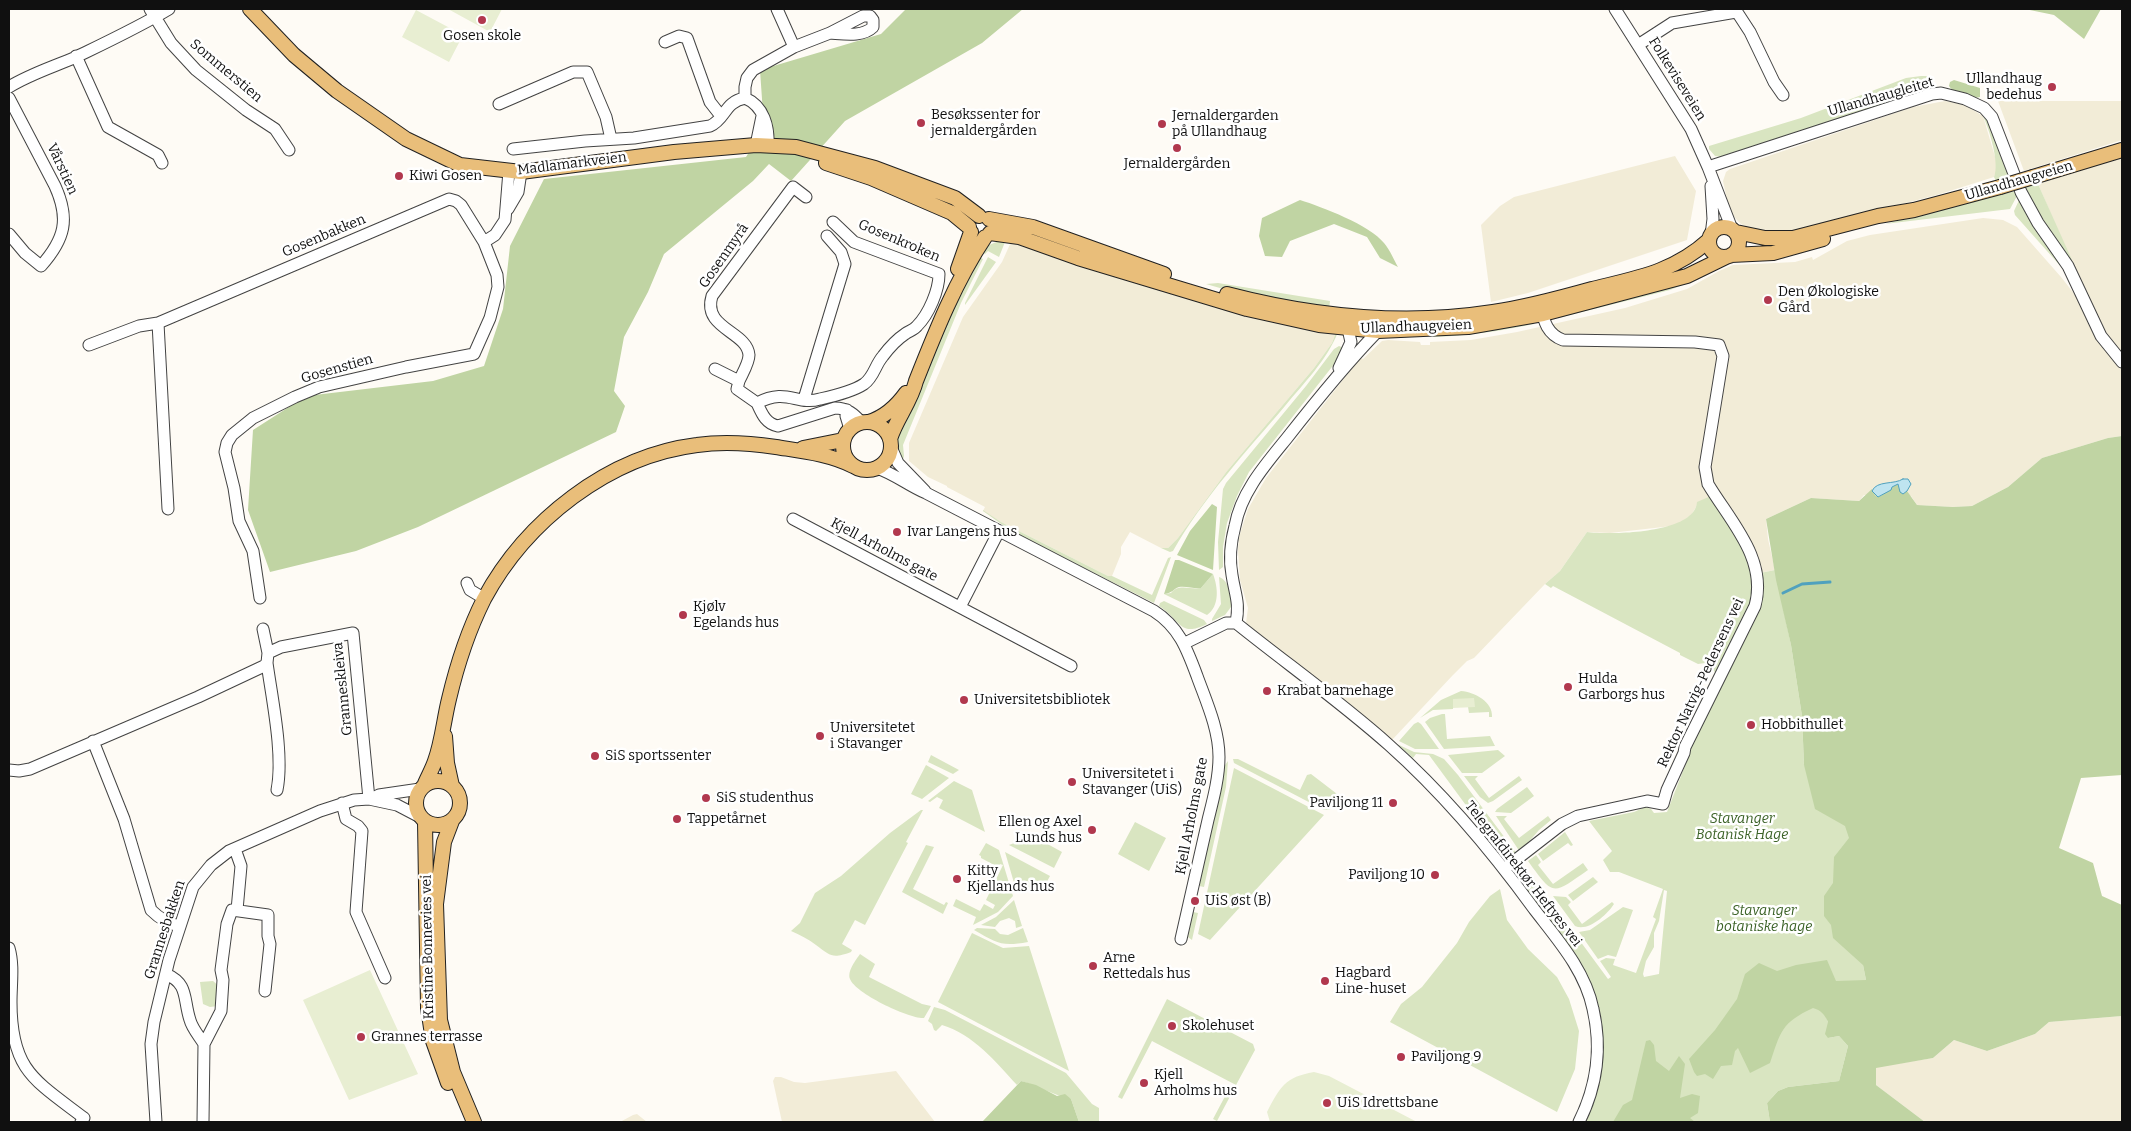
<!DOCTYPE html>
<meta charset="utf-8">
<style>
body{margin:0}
#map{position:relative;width:2131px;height:1131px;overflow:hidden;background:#fefbf5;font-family:Bitter,serif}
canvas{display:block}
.frame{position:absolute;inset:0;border:10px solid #101010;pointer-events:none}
</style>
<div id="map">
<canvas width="2131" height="1131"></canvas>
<div class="frame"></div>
</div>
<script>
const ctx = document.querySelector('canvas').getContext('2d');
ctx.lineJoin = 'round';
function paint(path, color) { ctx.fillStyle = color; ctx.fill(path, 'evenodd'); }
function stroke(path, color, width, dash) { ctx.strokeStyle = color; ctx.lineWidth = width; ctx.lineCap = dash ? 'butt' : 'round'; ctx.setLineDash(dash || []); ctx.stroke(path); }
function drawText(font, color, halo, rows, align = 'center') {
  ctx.font = font + ' Bitter,serif'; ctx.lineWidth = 5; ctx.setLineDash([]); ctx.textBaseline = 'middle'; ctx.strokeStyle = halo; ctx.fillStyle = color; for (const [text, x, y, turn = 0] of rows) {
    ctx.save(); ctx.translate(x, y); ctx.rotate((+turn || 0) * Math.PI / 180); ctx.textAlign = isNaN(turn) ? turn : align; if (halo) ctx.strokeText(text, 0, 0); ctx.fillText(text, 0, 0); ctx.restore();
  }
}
const farmland = new Path2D(`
 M1945,101L1963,104L1983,116L1996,160L1997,169L1994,177L1937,195L1797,231L1778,232L1753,230L1741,224L1733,216L1729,209L1723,181L1726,172L1730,169L1913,107Z
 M1998,101H2122V140L2024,171Z
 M1675,156L1696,191L1687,240L1528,293L1491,302L1481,225L1500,206L1514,197Z
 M2122,157V436L2108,438L2042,458L2008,487L1972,506L1953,507L1917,505L1911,496L1864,495L1859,501L1811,498L1766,519L1768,539L1775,570L1760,573L1697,505L1692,514L1685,520L1672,526L1610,533L1587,532L1560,571L1545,584L1474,658L1467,661L1453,675L1392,740L1249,628L1246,623L1248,608L1240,580L1238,550L1239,537L1248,509L1266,478L1360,358L1363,359L1382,341L1388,340L1420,342L1421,345H1430V342L1471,340L1517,332L1625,308L1687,289L1719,271L1733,265L1795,262L1812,257L1813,260L1847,241L1870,235L1983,218L2003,220L2017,227L2061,277L2076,296L2085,293L2038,184Z
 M1011,242L1334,332L1335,335L1332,343L1314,368L1227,471L1178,538L1168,548H1161L1130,532L1121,547V554L1112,576H1108L1001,522L983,511L985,507L947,487V486L928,477L909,461V443L963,317L1002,262Z
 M2122,1016V1122H1925L1876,1085V1067L1933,1058L1954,1040L1987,1051L2035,1034L2049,1022Z
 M896,1071L935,1122H782L773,1081L775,1077H781L794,1082L805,1083Z
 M637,1114L647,1122H620L633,1115Z`);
const green = new Path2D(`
 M1921,76H1930L1934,83L1932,88L1722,157L1715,156L1709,149V146L1801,118L1906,78Z
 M1983,116L1989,121L2010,177L1996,181L1994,177C2000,163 1989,129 1983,116Z
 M2038,184L2072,260L2070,261L2049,232L2024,188Z
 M2016,191L2018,194L2010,209L1885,224Z
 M2020,198L2063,269L2015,215L2014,211Z
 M999,241L1005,242L999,257L988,251L985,254L981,252L989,245Z
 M978,256L983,259L961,303L903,445L904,456L902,463L897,447L896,439L963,286Z
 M988,257L996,262L965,305V303Z
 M1684,281L1685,284L1670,290L1558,318L1559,314Z
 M1218,283L1330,301L1329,310L1258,299L1206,284Z
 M1533,322L1534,324C1501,331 1467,336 1432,337L1446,333Z
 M1334,332H1338C1327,360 1304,383 1285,406C1246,452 1203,498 1173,551L1170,552L1161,548H1168L1178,538L1227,471L1314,368L1332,343L1335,335Z
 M1339,346L1344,348L1339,358L1249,472L1237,496L1227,523L1223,547V567L1219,570L1218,542L1223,489L1226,483L1306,386L1334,349Z
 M1711,496L1760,573L1775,570L1791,645L1802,716L1804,765L1872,825L1863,965L1866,980L1826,1017L1828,1022V1038L1839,1036L1848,1046L1839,1081L1788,1087L1778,1091L1767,1103L1770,1122H1586C1606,1078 1610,1027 1590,982C1584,971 1575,961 1568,951C1553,929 1538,907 1523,885L1533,877L1608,979L1611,977L1600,961L1606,958L1615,959L1613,965L1636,973L1656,919L1653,917L1663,889L1619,872H1610L1603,860L1612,851L1589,821L1634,812L1645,807L1651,809L1654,813L1667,812L1690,753V748L1717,674L1705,663L1698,664L1680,655V653L1553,586L1551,588L1545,584L1560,571L1587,532C1610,535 1695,534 1697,502ZM1664,890L1667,891L1659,974L1644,977L1643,974L1646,961L1654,947V933L1659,921Z
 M983,510L1001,522L1108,576H1112L1152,595L1168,558L1171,557L1154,603L1011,531L983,511Z
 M1213,574C1218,587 1220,606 1207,615L1164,594L1171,593C1179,583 1190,590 1201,588Z
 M1219,577C1229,580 1232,597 1231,607L1225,615L1212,621V619L1221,604Z
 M1164,601L1204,620L1207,624C1179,638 1181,620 1159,606L1160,603Z
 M1461,691C1475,692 1493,702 1492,717H1489V712L1469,713L1468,707H1474L1453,699V709L1433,710L1420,718L1441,700Z
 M1442,714H1445L1447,739L1490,736L1495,746L1444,749L1425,722L1430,718Z
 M1418,722L1421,724L1439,749H1415L1399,741L1414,724Z
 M1397,744L1414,752L1433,754L1444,759L1458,775L1517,854L1512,857H1504L1429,755L1416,754L1413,758Z
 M1498,750L1505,756L1482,773H1462L1448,755Z
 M931,755L959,770L953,774L928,762Z
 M1233,759H1238L1300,790L1307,775L1311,774L1341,797L1329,810H1324L1234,763Z
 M1228,761L1226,787L1204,887L1199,886L1223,768Z
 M926,765L949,778L922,799L911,794Z
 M1234,768L1324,815L1210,940L1198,934Z
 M1464,776H1478L1475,779L1489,798L1519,776L1522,780L1493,801L1488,803L1480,797Z
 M954,781L972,790L985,832L939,808L943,800L937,797L930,802L928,801Z
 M1527,787L1534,796L1511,813L1495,812L1497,809Z
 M921,810H923L906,842L908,843L865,925L855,920L842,944L852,950L851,952C832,959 831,956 816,945C808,939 800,935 791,931L800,923L815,893L841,876L890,833Z
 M1496,816H1507L1504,819L1519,838L1548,816L1551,820L1539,830L1520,852Z
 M1135,822L1166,838L1149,871L1118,854Z
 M1565,832L1573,845L1571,846L1568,843L1543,861L1538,854Z
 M1033,836L1062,852L1054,868L1009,845Z
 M986,843L999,850L1013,896L998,912L973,925L976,917L953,906L956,899L980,911L984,904L993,909L995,905L986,900L1003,865L1000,864L998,867L981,858V856L979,855Z
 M926,845L934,847L913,889L944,905L946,902L948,903L943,914L902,892Z
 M1005,852L1050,876L1044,887L1017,893Z
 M1536,855L1541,862L1538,865L1553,884L1583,863L1588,870C1552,895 1554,897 1528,861Z
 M1593,877L1598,882L1573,901L1568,895Z
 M1500,889L1507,920L1528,949L1557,977L1569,999L1579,1031L1575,1069L1557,1112L1390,1022L1401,1004L1422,987L1457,943L1469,922L1490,896Z
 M1553,896L1566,897L1571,902L1568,905L1582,924L1612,902L1614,904C1607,915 1588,932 1575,926Z
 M1014,900L1022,926L1016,928L1015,921L1009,918L1000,921L995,927L981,925L996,917Z
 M1623,907L1633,910L1616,957L1608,955L1598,959L1579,932L1590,930Z
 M1193,912L1198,913L1192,940L1188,937Z
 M977,928L995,929L1000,934L1008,935L1023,928L1028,942C1001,947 997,943 974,930Z
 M972,933L1003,948L1029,946L1069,1071L938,1002Z
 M860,954L875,964L869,977L922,1004L931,1006L924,1018C909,1019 855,993 850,979C847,971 856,960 860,954Z
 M213,981L220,987L218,1006L210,1007L203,1004L200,982Z
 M1167,999L1253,1044L1255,1050L1236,1085L1152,1041L1122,1099L1118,1097Z
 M934,1007L945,1010L1066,1073L1092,1104L1099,1108V1122H1079L1071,1099C1053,1095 1038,1086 1021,1081L1017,1085C996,1062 973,1034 942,1025L936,1031L934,1030L932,1024L928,1021Z
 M1231,1085L1235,1087L1217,1121L1213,1119Z`);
const forest = new Path2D(`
 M906,9H1023L982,43L845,121L791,181L769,164L753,181L664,254L648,292L624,337L614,391L625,406L616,432L418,527L356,551L270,572L248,510L253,430L306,396L433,381L484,366L503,309L510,246L544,179L746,157L764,128L760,70L881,34Z
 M2025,9H2101L2084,39L2054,15Z
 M1954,80L1980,88V97C1972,100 1953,93 1949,86L1950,82Z
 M1300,200C1322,207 1370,225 1384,243C1390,250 1394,260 1398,267L1380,258L1367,237L1334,224L1290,241L1282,257L1265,256L1259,236L1262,218Z
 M2122,436V775L2081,778L2059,848L2093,863L2102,896L2122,905V1016L2049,1022L2035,1034L1987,1051L1954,1040L1933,1058L1876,1068V1085L1925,1122H1770L1767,1103L1778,1091L1788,1087L1839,1081L1848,1046L1839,1036L1828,1038L1825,1034L1828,1022C1825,1015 1821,1010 1813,1008C1781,1023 1781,1031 1770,1063L1750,1073L1738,1048L1735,1051L1732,1065L1721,1066L1713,1079L1705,1074L1697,1076L1694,1072L1689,1059L1715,1030L1737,999L1745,974L1759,963L1777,971L1796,965L1827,960L1836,981L1866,980L1863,965L1833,938L1831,925L1824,916V896L1833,883L1834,857L1849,838L1845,826L1815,809L1804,765L1802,716L1791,645L1776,580L1766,519L1811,498L1859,501L1872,489L1875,495L1878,497C1886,494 1890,487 1898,484L1903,494L1907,491L1917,505L1953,507L1972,506L2008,487L2042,458L2108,438Z
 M1212,504L1217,507L1213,570L1177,555L1190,531Z
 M1175,560H1179L1213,574L1201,588C1194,589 1187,586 1179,587C1173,589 1173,593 1164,594Z
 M1650,1040L1654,1045L1656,1061L1669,1071L1679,1056L1685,1064L1680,1098L1692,1094L1700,1096L1698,1113L1690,1118L1695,1122H1613L1623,1105L1632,1100L1646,1041Z
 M1021,1081L1036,1085L1057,1096L1065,1094L1071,1099L1079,1122H982Z`);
const pitch = new Path2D(`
 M448,9H502L490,32Z
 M416,10L463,35L449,62L402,37Z
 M1474,698L1475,707L1453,708V699Z
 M370,970L418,1074L349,1100L303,1000Z
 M1314,1072L1329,1076L1417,1122H1270L1267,1112C1280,1087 1285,1077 1314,1072Z`);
const water = new Path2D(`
 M1903,479H1908L1911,484L1907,491L1903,494L1900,492L1898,484L1892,487L1891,490L1878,497L1872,491C1877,480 1894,485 1903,479Z`);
const stream = new Path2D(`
 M1783,593L1802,584L1830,582`);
const minor = new Path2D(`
 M150,9L171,43L196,70L246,110L275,129L289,150
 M777,9L794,47
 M1615,9L1691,129L1708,167L1732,229
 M1735,9L1750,32L1774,82L1783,95
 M665,42L679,36L687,38L710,102L721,116
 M1638,45L1672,23L1736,12
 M76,56L108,127L158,155L162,163
 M9,87C30,74 53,67 76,57C107,42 139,27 169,9
 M9,98L55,186C70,219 65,239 41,266L25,253L9,234
 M499,104L573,72H587L606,117L611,139
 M756,145L762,116
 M768,146C769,127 764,106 745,98V87L747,78L753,70L794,47L830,33L863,16H870L873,20V27C863,37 845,34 830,33
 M513,149L585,141L634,138L710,126C726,119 724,102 745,98
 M1708,167L1932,94L1941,93L1965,99L1984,108L1992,117L2021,192L2038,223L2068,266L2101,336L2122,362
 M508,209L518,192L521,172
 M833,222L854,242L939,274C939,290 929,314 917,326C914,330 909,331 905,334C896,340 889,348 883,356C875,365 874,377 864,384C852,392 834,396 820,399C797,406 787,387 757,403C762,414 766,424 778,426L835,408C847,408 854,414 862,423
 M1711,235L1713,219L1711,186
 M158,323L168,509
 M1378,331C1346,364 1316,401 1287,438C1266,464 1241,492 1235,526C1231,541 1229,559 1232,575C1235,595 1240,602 1236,623C1287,664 1341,702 1389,745C1444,794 1491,850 1534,909C1557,939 1585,970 1593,1009C1602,1048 1597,1086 1579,1122
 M89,345L139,326L158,323L449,199L456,201L461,205L484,242
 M1339,368L1351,342L1348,329
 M715,369L739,381L737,389L757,403
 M739,381C742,374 749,363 749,355C747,331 702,329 712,296L793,187L806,197
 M804,399L845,264L841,252L827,236
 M847,410L846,416L850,429
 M891,447L898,463L925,491
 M877,468C895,474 909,486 926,493L1154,611C1179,627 1187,649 1197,676C1206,701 1219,729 1219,757C1219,778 1213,800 1208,820C1199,860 1190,900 1181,939
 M793,519L1071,666
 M467,583L470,590L485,599
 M260,598L253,551L239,521L234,488L225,452L227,443L232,435L253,418L295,397L319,387L406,367L474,354L490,318L498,287L497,275L484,242L495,235L505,220L509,171
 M960,607L999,531
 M263,629L268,653L267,663C272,699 284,755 277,790
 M1185,643L1226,623H1236
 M268,653L281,647L353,633L369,799
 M93,741L124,819L151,910C160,919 168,924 180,926
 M9,770L19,771L30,769L198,697L264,666L267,663
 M371,799L379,795L420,789
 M342,803L346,819L358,826L362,831L356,912L385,978
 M235,849L241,866L237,910
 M1504,869L1562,824L1578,816L1647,801L1663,804L1667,790L1684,753L1685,747L1755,606C1768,559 1730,521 1708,484L1705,467L1723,356L1719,345L1695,342L1563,340C1547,334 1544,321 1540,306
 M9,948C14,965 11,984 11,1002C11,1070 34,1080 84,1118L81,1122
 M166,974C189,984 183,999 190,1020C192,1028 199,1036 204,1044
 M156,1122L151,1044L154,1022L169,960L193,887L211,865L229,851L320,811L354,800L369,799L397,805L418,816
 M203,1122L204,1044L221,1011L223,980L221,970L227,924L232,910L268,915V936L270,944L265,991`);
const major = new Path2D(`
 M250,9L294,55L337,91L406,139L460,165L521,172L674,152L756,145L796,147L875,168L955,198L979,216
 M826,163L871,178L952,213L969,227
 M2033,177L2122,150
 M989,219L1033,227L1164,274
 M1709 242a15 15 0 1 1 30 0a15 15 0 1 1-30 0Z
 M1736,232L1765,238H1793L1878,216L1914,210L2000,187
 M990,233L1019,237L1078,258L1247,309L1319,325L1378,331L1468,327L1543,314L1687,276L1726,257
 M1731,255L1773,253L1823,239
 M958,269L971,232
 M1227,294C1315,317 1403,326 1493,312C1527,307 1560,298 1592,289C1637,278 1674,272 1709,240
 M869,422C885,417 896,407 906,393
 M843 446a24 24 0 1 1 48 0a24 24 0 1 1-48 0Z
 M890,439C896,419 911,402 916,381C935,333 956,280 985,237
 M803,448L843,440
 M445,736L447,763L452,786
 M416 803a22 22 0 1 1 44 0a22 22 0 1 1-44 0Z
 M424,786C427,778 432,770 435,761C442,742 444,719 449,699C457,665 468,631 484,599C526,521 608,456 697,445C723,441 750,443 776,447C801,451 830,454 853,466
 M452,821L444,842L436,904L440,1020L453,1072L474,1122
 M425,822L428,1008L433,1041L448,1083`);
const majorBridge = new Path2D(`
 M2000,187L2033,177`);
const markers = [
 [482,20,5,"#b1384e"],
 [2052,87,5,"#b1384e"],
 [921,123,5,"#b1384e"],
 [1162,124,5,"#b1384e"],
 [1177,148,5,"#b1384e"],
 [399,176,5,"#b1384e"],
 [1768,300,5,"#b1384e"],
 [897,532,5,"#b1384e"],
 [683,615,5,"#b1384e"],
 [1568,687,5,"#b1384e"],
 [1267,691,5,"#b1384e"],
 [964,700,5,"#b1384e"],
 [1751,725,5,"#b1384e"],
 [820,736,5,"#b1384e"],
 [595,756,5,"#b1384e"],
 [1072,782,5,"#b1384e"],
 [706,798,5,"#b1384e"],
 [1393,803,5,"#b1384e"],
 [677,819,5,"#b1384e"],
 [1092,830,5,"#b1384e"],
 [1435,875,5,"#b1384e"],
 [957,879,5,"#b1384e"],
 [1195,901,5,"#b1384e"],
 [1093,966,5,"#b1384e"],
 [1325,981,5,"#b1384e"],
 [1172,1026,5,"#b1384e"],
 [361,1037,5,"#b1384e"],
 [1401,1057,5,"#b1384e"],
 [1144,1083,5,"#b1384e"],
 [1327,1103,5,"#b1384e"]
];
const poiNames = [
 ["Gosen skole",482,36,"center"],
 ["Ullandhaug",2042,79,"right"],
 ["bedehus",2042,95,"right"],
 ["Besøkssenter for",931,115],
 ["jernaldergården",931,131],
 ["Jernaldergarden",1172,116],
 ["på Ullandhaug",1172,132],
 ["Jernaldergården",1177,164,"center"],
 ["Kiwi Gosen",409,176],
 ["Den Økologiske",1778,292],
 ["Gård",1778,308],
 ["Ivar Langens hus",907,532],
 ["Kjølv",693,607],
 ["Egelands hus",693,623],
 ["Hulda",1578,679],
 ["Garborgs hus",1578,695],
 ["Krabat barnehage",1277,691],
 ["Universitetsbibliotek",974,700],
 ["Hobbithullet",1761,725],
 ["Universitetet",830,728],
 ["i Stavanger",830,744],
 ["SiS sportssenter",605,756],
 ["Universitetet i",1082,774],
 ["Stavanger (UiS)",1082,790],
 ["SiS studenthus",716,798],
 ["Paviljong 11",1383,803,"right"],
 ["Tappetårnet",687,819],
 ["Ellen og Axel",1082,822,"right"],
 ["Lunds hus",1082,838,"right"],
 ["Kitty",967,871],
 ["Kjellands hus",967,887],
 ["Paviljong 10",1425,875,"right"],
 ["UiS øst (B)",1205,901],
 ["Arne",1103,958],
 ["Rettedals hus",1103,974],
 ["Hagbard",1335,973],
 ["Line-huset",1335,989],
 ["Skolehuset",1182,1026],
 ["Grannes terrasse",371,1037],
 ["Paviljong 9",1411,1057],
 ["Kjell",1154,1075],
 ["Arholms hus",1154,1091],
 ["UiS Idrettsbane",1337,1103]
];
const streetNames = [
 ["Sommerstien",226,71,40],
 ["Folkeviseveien",1677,79,58],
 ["Ullandhaugleitet",1881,97,-16],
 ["Madlamarkveien",572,164,-7],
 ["Vårstien",62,169,65],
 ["Ullandhaugveien",2019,181,-16],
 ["Gosenbakken",324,236,-23],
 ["Gosenkroken",899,241,23],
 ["Gosenmyrå",724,256,-55],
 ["Ullandhaugveien",1416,327,-2],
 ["Gosenstien",337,369,-16],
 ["Kjell Arholms gate",884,550,28],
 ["Rektor Natvig-Pedersens vei",1701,683,-65],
 ["Granneskleiva",343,689,-96],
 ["Kjell Arholms gate",1192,816,-79],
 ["Telegrafdirektør Heftyes vei",1523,874,52],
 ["Grannesbakken",165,930,-72],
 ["Kristine Bonnevies vei",428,947,-91]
];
const parkNames = [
 ["Stavanger",1742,819],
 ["Botanisk Hage",1742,835],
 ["Stavanger",1764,911],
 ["botaniske hage",1764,927]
];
paint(farmland, '#f2ecd7');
paint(green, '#d9e5c1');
paint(forest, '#c0d4a3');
paint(pitch, '#e8eed2');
paint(water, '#bfe4f0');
stroke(water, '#4fa1be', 1);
stroke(stream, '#4fa1be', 3);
stroke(minor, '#434343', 13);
stroke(major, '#212121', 16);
stroke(minor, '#fff', 11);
stroke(major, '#e9be7a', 14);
stroke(majorBridge, '#212121', 16, []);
stroke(majorBridge, '#e9be7a', 14);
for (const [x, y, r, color] of markers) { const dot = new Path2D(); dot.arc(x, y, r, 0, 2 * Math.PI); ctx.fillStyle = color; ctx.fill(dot); stroke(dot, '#fff', 2); }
drawText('14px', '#101010', '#fff', poiNames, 'left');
drawText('14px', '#101010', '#fff', streetNames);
drawText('italic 14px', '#3b6227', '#fff', parkNames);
</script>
